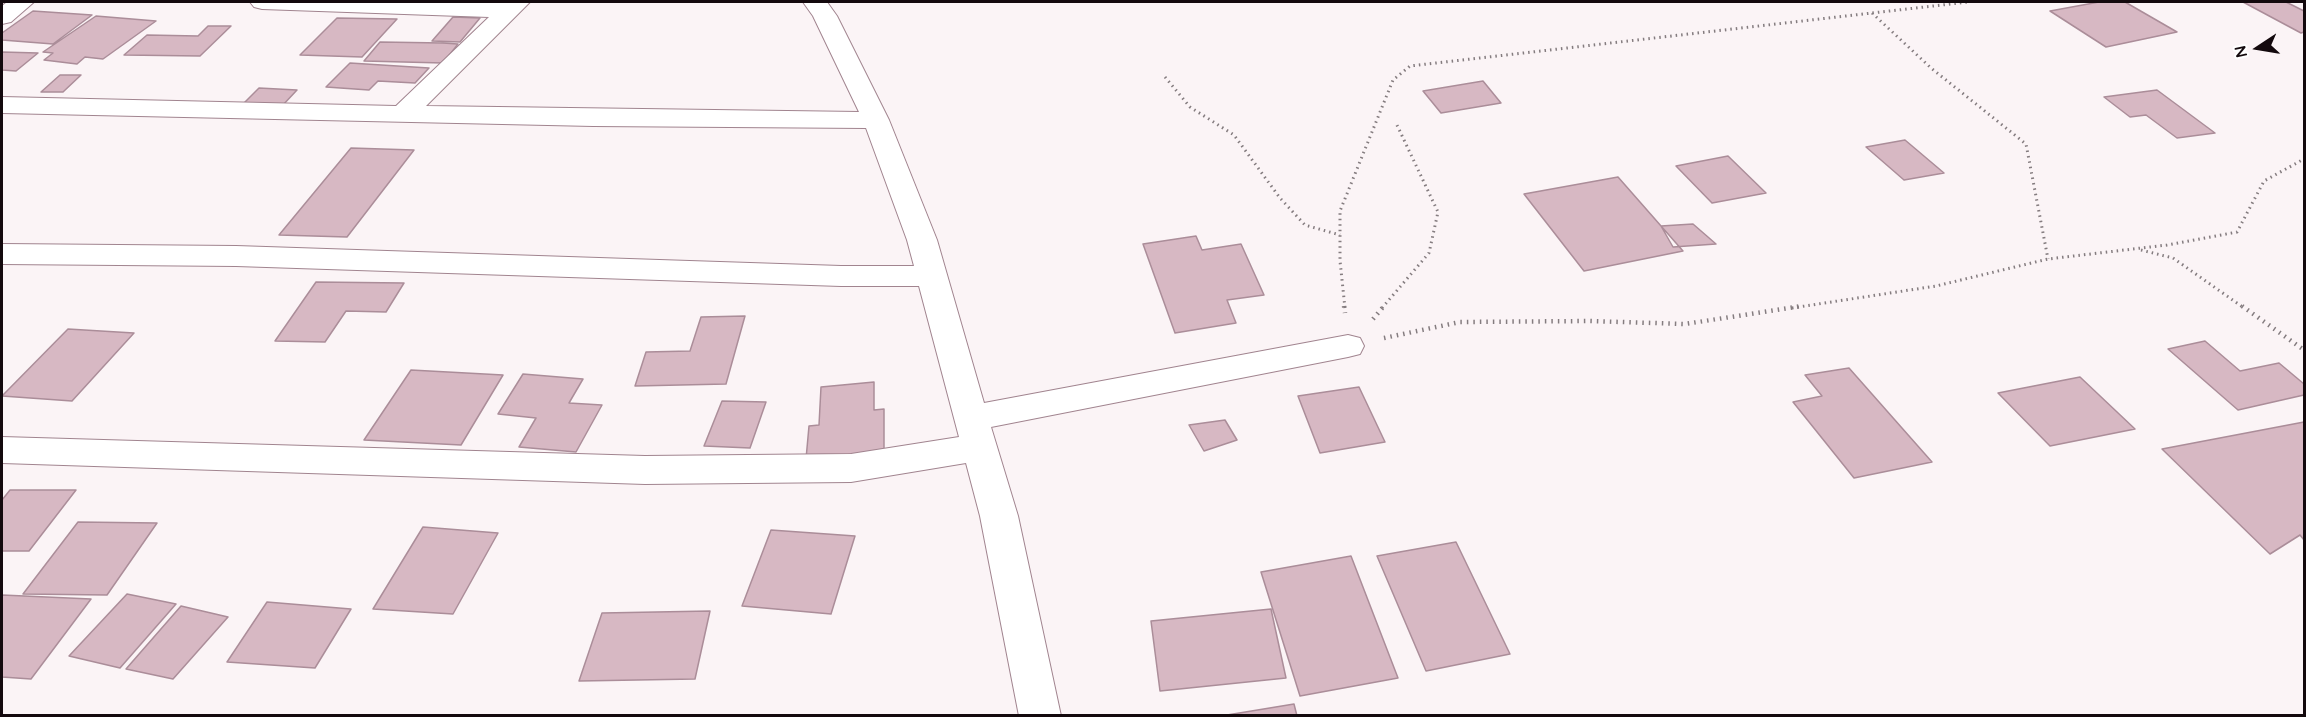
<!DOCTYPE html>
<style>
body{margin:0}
#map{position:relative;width:2306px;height:717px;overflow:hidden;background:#fbf4f6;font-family:Quicksand,sans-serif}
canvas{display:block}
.frame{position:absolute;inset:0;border:3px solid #13090d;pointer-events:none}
.north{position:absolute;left:2228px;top:18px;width:60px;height:60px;-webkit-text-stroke:4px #fff;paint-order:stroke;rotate:258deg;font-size:16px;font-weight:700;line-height:24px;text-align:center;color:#13090d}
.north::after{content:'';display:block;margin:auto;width:21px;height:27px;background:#13090d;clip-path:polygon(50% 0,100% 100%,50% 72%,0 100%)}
</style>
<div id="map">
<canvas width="2306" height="717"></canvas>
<div class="frame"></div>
<div class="north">N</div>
</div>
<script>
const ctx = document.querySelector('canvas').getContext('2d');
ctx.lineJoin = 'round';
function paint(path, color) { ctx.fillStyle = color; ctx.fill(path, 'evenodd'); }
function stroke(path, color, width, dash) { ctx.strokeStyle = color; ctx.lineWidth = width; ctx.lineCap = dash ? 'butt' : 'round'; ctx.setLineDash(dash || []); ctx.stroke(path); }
const building = new Path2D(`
 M2099,2H2125L2177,32L2106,47L2050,11Z
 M2243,2H2286L2304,11V32L2301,33Z
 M33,11L92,15L53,44L2,40V33Z
 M96,16L156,21L103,59L85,57L77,64L44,60L53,53L43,52Z
 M453,17L480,18L460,42L432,41Z
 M337,18L397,19L362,57L300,55Z
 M208,26H231L200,56L124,55L147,35L198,36Z
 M380,42L443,43L458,44L443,63L364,61Z
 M2,52L38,53L16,71L2,70Z
 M350,63L429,68L415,83L378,81L369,90L326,87Z
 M60,75H81L63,92H41Z
 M1483,81L1501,103L1441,113L1423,91Z
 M259,88L297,90L282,106L243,104Z
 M2157,90L2215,133L2177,138L2146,115L2130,117L2104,97Z
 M1905,140L1944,173L1904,180L1866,147Z
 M351,148L414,150L347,237L279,235Z
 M1728,156L1766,193L1712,203L1676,166Z
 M1618,177L1683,251L1584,271L1524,194Z
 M1693,224L1716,244L1673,247L1661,226Z
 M1196,236L1202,250L1241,244L1264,295L1227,300L1236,323L1175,333L1143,244Z
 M316,282L404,283L386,312L346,311L325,342L275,341Z
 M745,316L726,384L635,386L646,352L690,351L701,317Z
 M68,329L134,333L72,401L2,396Z
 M2205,341L2240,371L2279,363L2304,384V395L2238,410L2168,349Z
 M1849,368L1932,462L1854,478L1793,402L1822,396L1805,375Z
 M411,370L503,375L461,445L364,440Z
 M523,374L583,379L569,403L602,405L576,452L519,447L536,418L498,414Z
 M2080,377L2135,429L2050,446L1998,393Z
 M874,382V410L884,409V451L806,459L809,426L819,425L821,387Z
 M1359,387L1385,442L1320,453L1298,396Z
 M722,401L766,402L750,448L704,446Z
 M1225,420L1237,440L1204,451L1189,425Z
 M2304,422V540L2300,535L2270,554L2162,449Z
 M10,490H76L29,551H2V500Z
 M78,522L157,523L107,595L23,594Z
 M423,527L498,533L453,614L373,609Z
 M771,530L855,536L831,614L742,606Z
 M1456,542L1510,654L1426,671L1377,556Z
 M1351,556L1398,678L1300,696L1261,572Z
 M127,594L176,604L120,668L69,656Z
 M2,595L91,599L31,679L2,677Z
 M267,602L351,609L315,668L227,662Z
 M181,606L228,617L173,679L126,669Z
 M1271,609L1286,678L1160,691L1151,621Z
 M710,611L695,679L579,681L602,613Z
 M1294,704L1297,716H1221Z`);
const pathFar1 = new Path2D(`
 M1872,13L1931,68L2026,144L2048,259
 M1165,77L1190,107L1234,135L1280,198L1305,225L1340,235
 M2141,250L2173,258L2244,308
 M1345,308L1340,261V211L1393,80L1410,66L1968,2
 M1382,308L1429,253L1438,212L1396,123
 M1792,308L1936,286L2048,259L2167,245L2237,232L2264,181L2304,159`);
const path = new Path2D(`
 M1344,306L1345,313
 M2242,306L2304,350
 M1373,319L1384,306
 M1384,338L1460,322L1590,321L1685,324L1802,306`);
const minor = new Path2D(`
 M7,2H34L11,22L2,24V6Z
 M250,2H530L426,106L859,112L813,16L803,2H827L837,16L889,120L937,240L984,403L1348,335L1360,338L1364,346L1360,354L1348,357L991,427L1018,516L1061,716H1019L980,516L966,463L851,482L645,484L2,463V437L645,456L851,454L959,437L919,286H841L236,266L2,264V244L236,246L841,266H914L907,240L866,128L593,126L2,113V97L396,106L489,17L262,9L254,7Z`);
paint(building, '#d7b8c3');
stroke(building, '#ab8d99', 1.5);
stroke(minor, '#a1848f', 2);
stroke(pathFar1, '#847c7f', 3, [1.5, 4]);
stroke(path, '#847c7f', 4.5, [1.5, 5]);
paint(minor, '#fff');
</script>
